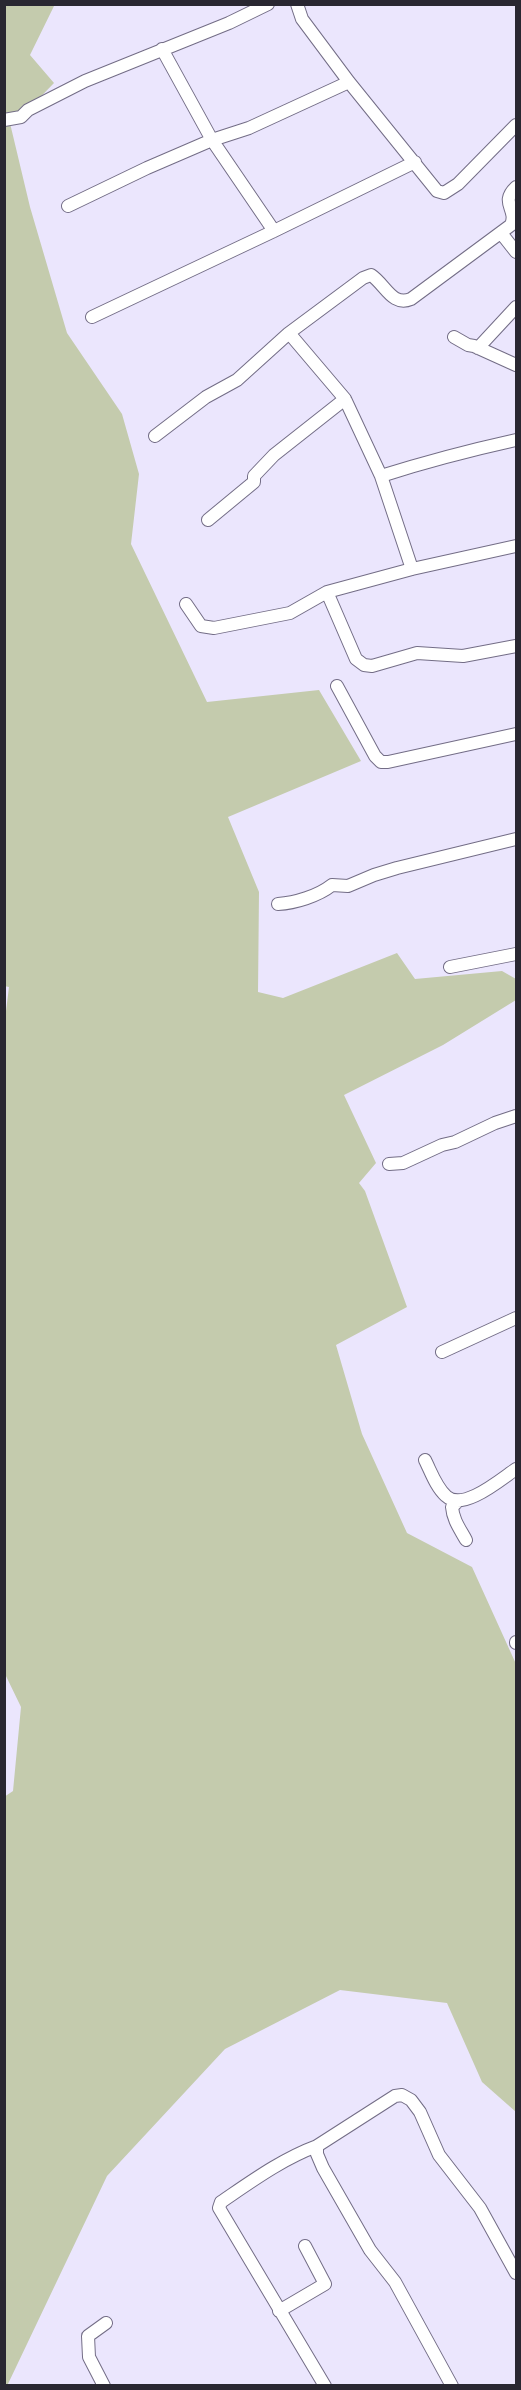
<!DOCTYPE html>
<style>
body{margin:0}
#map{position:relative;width:521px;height:2390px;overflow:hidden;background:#ebe6fd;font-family:Figtree,sans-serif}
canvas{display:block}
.frame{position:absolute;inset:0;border:6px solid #292731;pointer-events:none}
</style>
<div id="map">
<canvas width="521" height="2390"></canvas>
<div class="frame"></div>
</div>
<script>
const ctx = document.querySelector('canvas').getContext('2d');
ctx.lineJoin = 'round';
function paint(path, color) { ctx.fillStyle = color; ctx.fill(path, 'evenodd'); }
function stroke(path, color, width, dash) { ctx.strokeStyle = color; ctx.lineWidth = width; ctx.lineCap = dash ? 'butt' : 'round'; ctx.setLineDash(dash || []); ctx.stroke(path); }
const green = new Path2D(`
 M55,4L30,55L54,83L21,117L9,119L30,207L67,333L122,414L139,474L131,544L207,702L319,690L361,761L228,817L259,892L258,992L283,998L397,953L415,979L502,971L516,979V1000L443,1045L344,1095L376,1163L359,1183L365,1191L407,1307L336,1345L362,1434L407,1533L472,1567L516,1664V2112L482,2082L447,2003L340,1990L225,2049L107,2176L7,2386L4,2385V1797L13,1791L21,1707L5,1674L4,1027L9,987L4,986V5Z`);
const minor = new Path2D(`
 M297,4L302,19L349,82L437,191L444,193L458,184L516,125
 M162,49L212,140L274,231
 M4,120L21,117L28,110L85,81L229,23L268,4
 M68,206L147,168L212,140L249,128L349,82
 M501,233L516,252
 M92,317L274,231L415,162
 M289,333L345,399L381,476L412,569
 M454,337L468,345L474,346L516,365
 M478,348L516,307
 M155,436L206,397L237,380L289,333L363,278L371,275C385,284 392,307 411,299L511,225C518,209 499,203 516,187
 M381,476C425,462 471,450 516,440
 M208,520L254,482V476L274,455L345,399
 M327,592L356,659L364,665L372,666L417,653L463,656L516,646
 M186,604L201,626L214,628L290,613L327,592L412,569L516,546
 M337,686L375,756L381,762H388L516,734
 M278,904C295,903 318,896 332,885L348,886L374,875L397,868L516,839
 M450,967L516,954
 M389,1164L403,1163L442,1145L455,1142L495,1123L516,1116
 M442,1352L516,1318
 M425,1460C431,1472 436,1487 446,1496C463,1512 501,1479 516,1469
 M457,1502L452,1507C453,1520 460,1529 466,1540
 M516,1643V1642
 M317,2146C282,2159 252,2181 221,2202L219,2208L325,2386
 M279,2311L325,2284L305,2246
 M104,2386L89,2357L88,2336L106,2323
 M452,2386L395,2282L370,2250L323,2168L317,2154V2146L395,2096L402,2095L411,2100L420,2112L439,2155L480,2208L516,2273`);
paint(green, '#c4cbad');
stroke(minor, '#736d86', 14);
stroke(minor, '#fff', 12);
</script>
